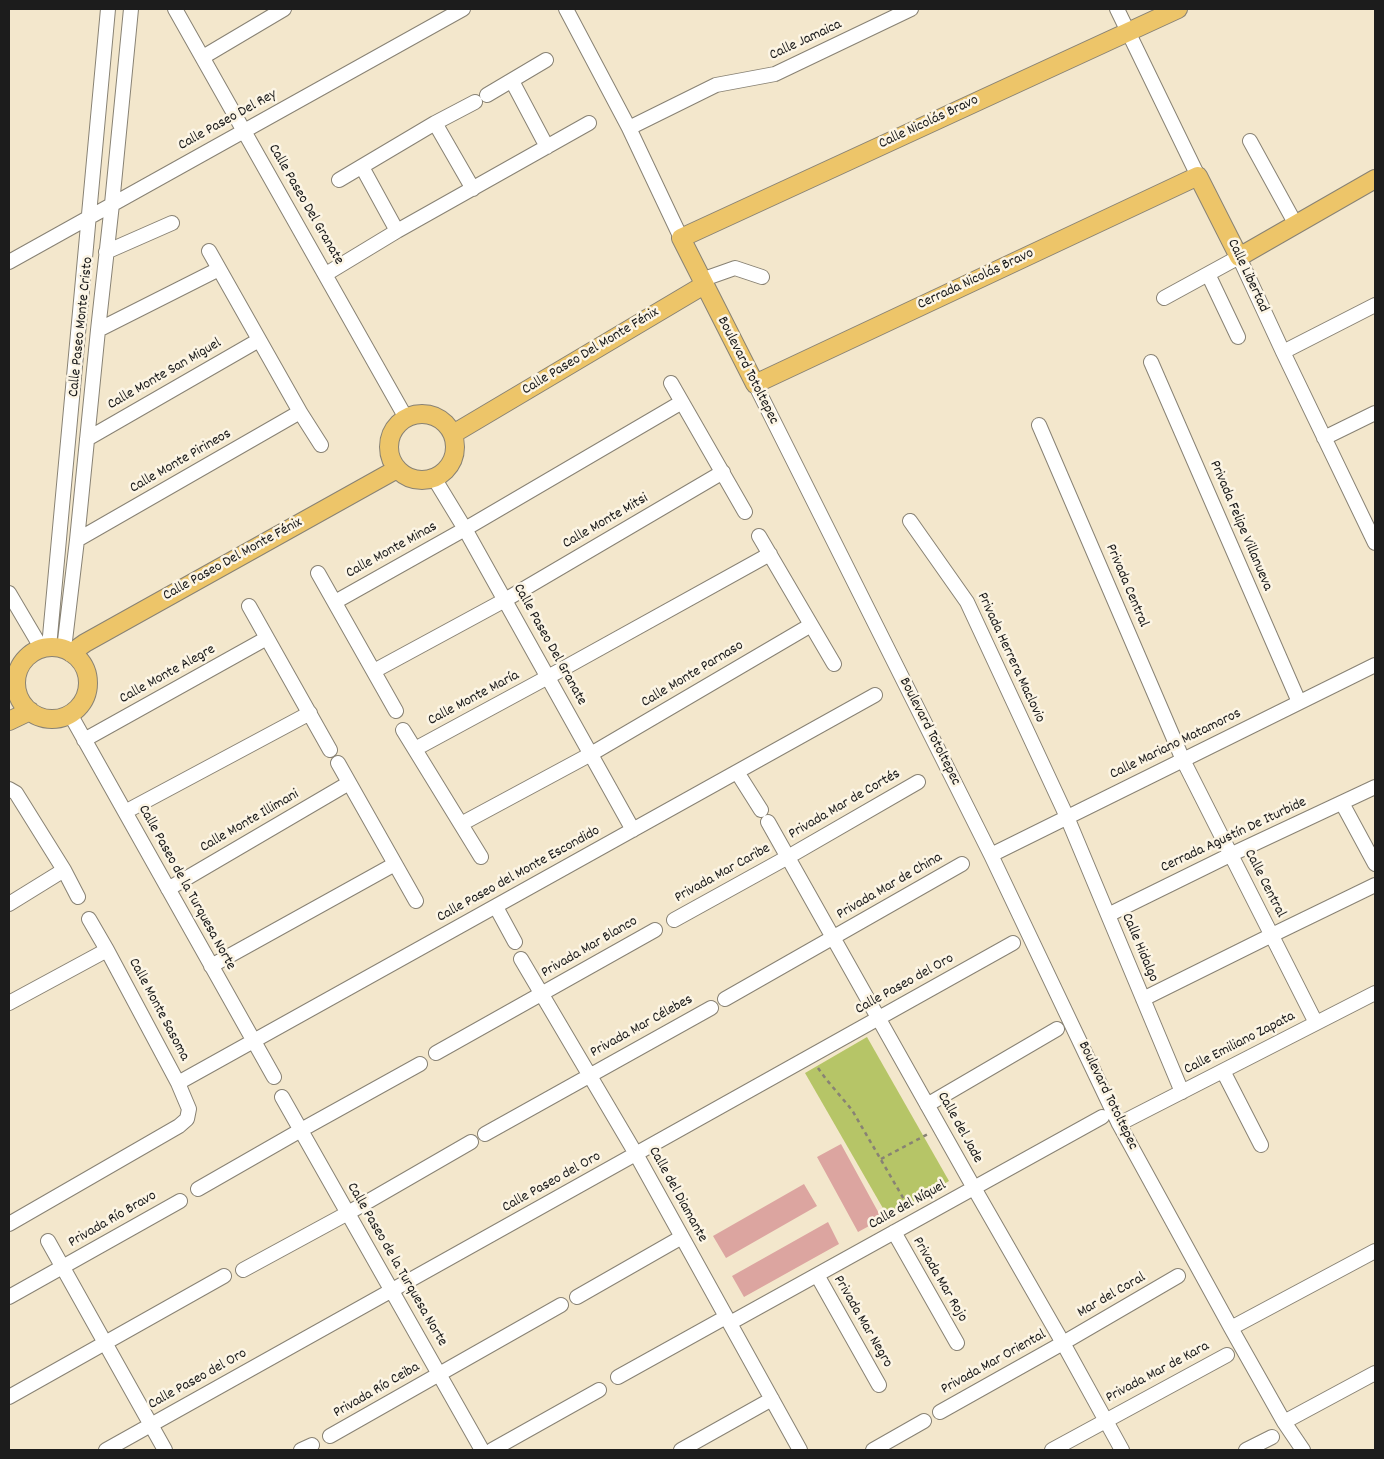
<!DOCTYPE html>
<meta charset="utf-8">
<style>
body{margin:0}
#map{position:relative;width:1384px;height:1459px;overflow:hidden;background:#f3e7cc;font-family:Dekko,sans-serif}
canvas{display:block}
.frame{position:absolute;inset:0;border:10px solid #1c1c1c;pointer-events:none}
</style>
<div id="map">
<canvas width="1384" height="1459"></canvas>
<div class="frame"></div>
</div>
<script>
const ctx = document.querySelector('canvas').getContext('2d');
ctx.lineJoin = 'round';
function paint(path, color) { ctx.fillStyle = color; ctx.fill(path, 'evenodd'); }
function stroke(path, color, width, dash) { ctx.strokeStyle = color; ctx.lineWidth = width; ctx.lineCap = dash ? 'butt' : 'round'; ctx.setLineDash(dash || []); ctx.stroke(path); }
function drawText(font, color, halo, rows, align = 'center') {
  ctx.font = font + ' Dekko,sans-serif'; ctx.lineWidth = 5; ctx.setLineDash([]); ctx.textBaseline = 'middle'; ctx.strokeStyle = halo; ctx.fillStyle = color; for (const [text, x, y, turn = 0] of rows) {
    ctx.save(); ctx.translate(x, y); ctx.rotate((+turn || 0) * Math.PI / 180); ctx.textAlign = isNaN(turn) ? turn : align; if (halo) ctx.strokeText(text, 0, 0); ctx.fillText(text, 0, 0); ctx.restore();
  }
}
const green = new Path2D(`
 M867,1037L949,1181L888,1217L805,1073Z`);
const building = new Path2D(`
 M841,1144L882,1219L858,1232L817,1157Z
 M804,1184L817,1206L726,1258L713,1236Z
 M828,1222L839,1244L744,1297L732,1276Z`);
const path = new Path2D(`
 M818,1068L826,1079L852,1110L909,1208
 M881,1159L928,1134`);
const minor = new Path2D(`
 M175,9L406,418
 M566,9L629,128L681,238
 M1117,9L1198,176
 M203,57L284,9
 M512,81L547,147
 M487,95L546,60
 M435,123L473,189
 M629,128L716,85L775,74L911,9
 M1250,141L1295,223
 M362,167L397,231
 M339,180L435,123L475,102
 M209,251L300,412L321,445
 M106,252L172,223
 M9,262L463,9
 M326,274L397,231L589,123
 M1208,274L1238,337
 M701,280L735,268L762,277
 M1164,298L1239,257L1283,352L1375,543
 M98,330L219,269
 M1283,352L1375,305
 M1151,362L1299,702
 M671,383L745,512
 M755,384L991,855L1119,1124L1231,1328L1284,1422L1303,1450
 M1039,425L1183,760L1316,1023
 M1324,438L1375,413
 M87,439L259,340
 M434,478L465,529L633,830
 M910,521L967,602L1067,817L1182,1092
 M759,536L834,664
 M77,540L300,412
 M318,573L396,711
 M9,593L42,649
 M335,602L465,529L682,402
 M249,606L330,750
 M49,647L108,9
 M64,649L77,540L98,330L112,204L131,9
 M374,671L505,600L723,472
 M70,714L274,1077
 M403,730L481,857
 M84,740L267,638
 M415,749L548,677L770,554
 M338,763L416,901
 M737,772L761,810
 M9,789L16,793L64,870L78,897
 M1342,803L1375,864
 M125,812L310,713
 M768,822L974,1188L1063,1343L1122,1450
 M461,824L591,754L811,625
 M991,855L1375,665
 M168,889L349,783
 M9,904L64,870
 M496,907L515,942
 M1108,915L1230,855L1375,787
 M674,920L788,857L918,782
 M521,959L636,1154L800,1450
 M211,966L395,864
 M725,999L962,864
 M1143,999L1272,935L1375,885
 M9,1003L107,950
 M436,1053L655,930
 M1223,1071L1261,1145
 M178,1083L875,695
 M282,1097L482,1450
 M927,1105L1057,1029
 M1119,1124L1375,993
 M485,1134L711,1008
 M198,1189L301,1130L420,1064
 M9,1224L179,1126L187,1119L189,1109L178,1083L107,950L89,919
 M894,1232L957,1343
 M48,1241L165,1450
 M243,1270L348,1213L471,1142
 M817,1275L879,1385
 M9,1297L180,1201
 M577,1297L682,1237
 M730,1323L1102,1117
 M1231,1328L1375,1251
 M618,1377L726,1317
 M9,1397L224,1276
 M940,1412L1063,1343L1178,1276
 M1284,1422L1375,1373
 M330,1436L561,1305
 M106,1450L1013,943
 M301,1450L312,1445
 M492,1450L599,1390
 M681,1450L772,1399
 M873,1450L924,1421
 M1052,1450L1227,1355
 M1246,1450L1272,1437`);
const major = new Path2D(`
 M1178,9L681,238L755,384L1198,176L1239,257L1375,179
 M389 447a33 33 0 1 1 66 0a33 33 0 1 1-66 0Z
 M453,434L704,285
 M16 683a36 36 0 1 1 72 0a36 36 0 1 1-72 0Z
 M71,653L85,643L397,469
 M9,721L30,711`);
const streetNames = [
 ["Calle Jamaica",806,41,-25],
 ["Calle Paseo Del Rey",228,121,-29],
 ["Calle Nicolás Bravo",929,123,-25],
 ["Calle Paseo Del Granate",305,205,60],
 ["Calle Libertad",1247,276,65],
 ["Cerrada Nicolás Bravo",976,280,-25],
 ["Calle Paseo Monte Cristo",82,327,-84],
 ["Calle Paseo Del Monte Fénix",591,352,-31],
 ["Boulevard Totoltepec",747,371,63],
 ["Calle Monte San Miguel",165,375,-30],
 ["Calle Monte Pirineos",181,462,-30],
 ["Calle Monte Mitsi",606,522,-30],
 ["Privada Felipe Villanueva",1240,526,67],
 ["Calle Monte Minas",392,551,-29],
 ["Calle Paseo Del Monte Fénix",233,560,-29],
 ["Privada Central",1126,586,67],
 ["Calle Paseo Del Granate",549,645,61],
 ["Privada Herrera Maclovio",1010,658,65],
 ["Calle Monte Alegre",168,675,-29],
 ["Calle Monte Parnaso",693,675,-31],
 ["Calle Monte María",474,699,-28],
 ["Boulevard Totoltepec",929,732,63],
 ["Calle Mariano Matamoros",1176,745,-26],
 ["Privada Mar de Cortés",845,805,-30],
 ["Calle Monte Illimani",250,822,-30],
 ["Cerrada Agustín De Iturbide",1234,836,-25],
 ["Privada Mar Caribe",723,874,-29],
 ["Calle Paseo del Monte Escondido",519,875,-29],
 ["Calle Central",1264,884,63],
 ["Privada Mar de China",890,887,-30],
 ["Calle Paseo de la Turquesa Norte",186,888,61],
 ["Privada Mar Blanco",590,948,-30],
 ["Calle Hidalgo",1139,948,67],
 ["Calle Paseo del Oro",905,985,-29],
 ["Calle Monte Sasoma",158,1010,62],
 ["Privada Mar Célebes",642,1027,-29],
 ["Calle Emiliano Zapata",1240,1044,-27],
 ["Boulevard Totoltepec",1107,1096,64],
 ["Calle del Jade",959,1128,61],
 ["Calle Paseo del Oro",552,1183,-29],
 ["Calle del Diamante",677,1195,61],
 ["Calle del Níquel",908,1206,-29],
 ["Privada Río Bravo",113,1220,-30],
 ["Calle Paseo de la Turquesa Norte",396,1265,60],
 ["Privada Mar Rojo",939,1280,60],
 ["Mar del Coral",1112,1296,-30],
 ["Privada Mar Negro",862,1322,60],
 ["Privada Mar Oriental",994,1363,-29],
 ["Privada Mar de Kara",1158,1373,-28],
 ["Calle Paseo del Oro",198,1380,-29],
 ["Privada Río Ceiba",377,1391,-30]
];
paint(green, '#b6c567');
paint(building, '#dca5a0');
stroke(minor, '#888274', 16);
stroke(major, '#888274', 20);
stroke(path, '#888274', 2.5, [4, 4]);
stroke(minor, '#fff', 14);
stroke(major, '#edc569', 18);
drawText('15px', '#1c1c1c', '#fcf5e5', streetNames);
</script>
